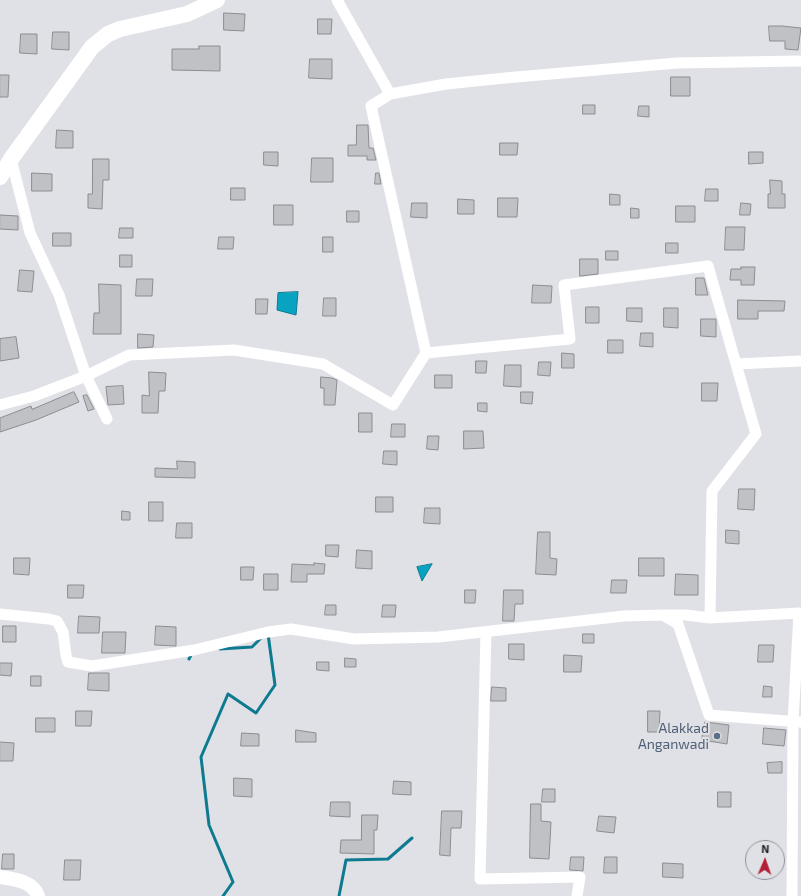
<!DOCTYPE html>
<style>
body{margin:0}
#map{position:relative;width:801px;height:896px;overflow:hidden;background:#e0e1e6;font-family:"Exo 2",sans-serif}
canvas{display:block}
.north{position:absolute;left:745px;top:840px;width:40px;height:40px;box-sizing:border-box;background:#e0e1e6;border:1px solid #919296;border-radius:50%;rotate:2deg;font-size:11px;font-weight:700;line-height:16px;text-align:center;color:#1b1b1d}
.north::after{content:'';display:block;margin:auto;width:14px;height:18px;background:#b32038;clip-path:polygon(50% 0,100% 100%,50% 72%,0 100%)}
</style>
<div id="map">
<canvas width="801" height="896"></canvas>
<div class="north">N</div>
</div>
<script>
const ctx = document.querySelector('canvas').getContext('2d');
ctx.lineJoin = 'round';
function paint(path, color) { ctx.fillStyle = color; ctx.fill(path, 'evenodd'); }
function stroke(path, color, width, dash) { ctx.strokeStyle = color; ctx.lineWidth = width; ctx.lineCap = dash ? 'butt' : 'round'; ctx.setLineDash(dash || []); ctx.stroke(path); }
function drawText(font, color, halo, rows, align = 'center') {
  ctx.font = font + ' "Exo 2",sans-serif'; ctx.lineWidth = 4; ctx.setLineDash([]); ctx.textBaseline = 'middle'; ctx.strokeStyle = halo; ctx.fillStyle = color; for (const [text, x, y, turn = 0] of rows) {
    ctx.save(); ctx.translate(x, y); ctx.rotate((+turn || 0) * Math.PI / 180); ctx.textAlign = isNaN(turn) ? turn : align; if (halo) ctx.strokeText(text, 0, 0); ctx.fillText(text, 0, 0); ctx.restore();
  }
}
const water = new Path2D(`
 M298,292L296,315L277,310L278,293Z
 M432,564L422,581L417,567Z`);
const stream = new Path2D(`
 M220,649L252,647L262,637
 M189,659L192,653
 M223,896L233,882L209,825L201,757L228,694L256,713L275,685L268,634
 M339,896L346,860L388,859L412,838`);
const building = new Path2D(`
 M224,13L245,14L244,31L224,30Z
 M318,19H332L331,34H318Z
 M769,26H782L801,28L798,50L785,49V41H770Z
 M53,32H69V50L52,49Z
 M21,34H37V54L20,53Z
 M199,46H220V71L172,70V49H199Z
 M310,59H332V79L309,78Z
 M0,75H9L8,97H0Z
 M671,77H690V96H671Z
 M583,105H595V114H583Z
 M639,106H649V117L638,116Z
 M357,125H368L369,148H373L376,160H367V156H348V145H356Z
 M57,130L73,131V148H56Z
 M500,143H518L517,155H500Z
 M264,152H278V166L264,165Z
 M749,152H763V163L749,164Z
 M312,158H333V182H311Z
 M93,159H109V180H103L102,209L88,208V194H92Z
 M32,173L52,174V191H32Z
 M376,173H379L381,184H375Z
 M770,180L782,181V194H785V208H768V194H770Z
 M231,188H245V200H231Z
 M706,189H718V201H705Z
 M610,194L620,195V205H610Z
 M498,198H518L517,217H498Z
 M458,199L474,200V214H458Z
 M412,203H427V218L411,217Z
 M741,203L751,204L750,215H740Z
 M274,205H293V225H274Z
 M676,206H695V222H676Z
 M631,208L639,209V218H631Z
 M347,211H359V222H347Z
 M0,215L18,216V230L0,229Z
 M726,227H745L744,250H725Z
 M120,228H133V238H119Z
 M53,233H71V246H53Z
 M219,237H234L233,249H218Z
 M323,237H333V252H323Z
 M666,243H678V253H666Z
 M606,251H618V260H606Z
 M120,255H132V267H120Z
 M580,259H598V274L580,276Z
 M741,267H755L754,285H741V280H730L731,269H741Z
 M20,270L34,271L32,292L18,291Z
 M696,278H704L708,295H696Z
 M137,279H153L152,296H136Z
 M99,284L121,285V334H93L94,313H99Z
 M533,285L552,286L551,303H532Z
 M324,298H336V316H323Z
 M256,299H268L267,314H256Z
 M738,300L785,301L784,311H758V319H738Z
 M586,307H599V323H586Z
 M627,308H642V322L627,321Z
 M664,308H678V328L664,327Z
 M701,319H716V337L701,336Z
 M641,333H653V347L640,346Z
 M138,334L154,335L153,347L138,348Z
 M16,337L19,358L0,361V339Z
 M608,340H623V353H608Z
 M562,353L574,354V368H562Z
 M476,361H487L486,373H476Z
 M539,362H551L550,376L538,375Z
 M505,365H521V387L504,386Z
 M149,372L166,373L165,391H159L158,413H142V395L149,396Z
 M435,375H452V388H435Z
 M321,377L332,378L337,380L335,405H324V388H321Z
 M702,383H718L717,401H702Z
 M123,386L124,404L108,405L106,387Z
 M74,392L79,402L36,420L0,432V418L31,406L32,409Z
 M521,392H533L532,404L521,403Z
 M87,395L94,409L88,411L83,396Z
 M478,403H487V412L478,411Z
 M359,413H372V432H359Z
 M392,424H405V437H391Z
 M464,431H483L484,448L464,449Z
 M428,436H439L438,450L427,449Z
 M384,451H397V465L383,464Z
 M177,461L195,462V478L155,477V468L177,469Z
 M739,489H755L754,510L738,509Z
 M376,497H393V512H376Z
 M149,502H163V521H149Z
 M425,508H440V524L424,523Z
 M122,511L130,512V520H122Z
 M177,523H192V538H176Z
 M726,530L739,531V544L726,543Z
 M538,532H550V558L557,559L556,575L536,574Z
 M326,545H339L338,557L326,556Z
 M357,550L372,551V569L356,568Z
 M14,558H30L29,575L14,574Z
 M639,558H664V576H639Z
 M314,563L325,564L324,574H307V582H291L292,564L314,565Z
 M241,567H254L253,580H241Z
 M264,574H278V590H264Z
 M676,574L698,575V595H675Z
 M612,580H627L626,593H611Z
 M68,585H84L83,598H68Z
 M465,590H476L475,603H465Z
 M504,590H523V604H515L514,621H503Z
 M326,605H336V615H325Z
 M383,605H396L395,617H382Z
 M79,616L100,617L99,633H78Z
 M3,626H16V642H3Z
 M156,626L176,627V646L155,645Z
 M103,632H126L125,653H102Z
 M583,634H594V643H583Z
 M509,644H524V660L509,659Z
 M759,645H774L773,662H758Z
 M564,655L582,656L581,672H564Z
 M345,658L356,659V667H345Z
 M317,662H329V671L317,670Z
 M0,663H12L11,676L0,675Z
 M89,673H109V691L88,690Z
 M31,676H41V686H31Z
 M764,686L772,687V697H763Z
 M492,687L506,688V701H491Z
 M76,711H92L91,726H76Z
 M648,711H660L659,732H648Z
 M36,718H55V732H36Z
 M705,722L729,725L727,744L702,740Z
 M764,728L786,730L784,746L763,744Z
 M296,730L316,733V742H296Z
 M242,733L259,734V746H241Z
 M0,742L14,743L13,761H0Z
 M782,762V773H768L767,763Z
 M234,778L252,779V797L234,796Z
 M394,781L411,782V795L393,794Z
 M543,789H555V802H542Z
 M718,792H731V807H718Z
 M331,802H350V817L330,816Z
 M531,804H541V821L551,822L549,859L530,858Z
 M442,811H462L461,828H451L450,856L440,855Z
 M362,815H378L377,830H374V854L340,853L341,840H361Z
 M599,816L616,817L614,833L597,831Z
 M3,854H14V869H2Z
 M571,857H584L583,871L570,870Z
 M605,857H617V873H604Z
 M65,860H81L80,880H64Z
 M663,863L683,864V878L663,877Z`);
const minor = new Path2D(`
 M337,0L390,94
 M11,159L30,233L59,295L86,376L107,419
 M426,353L570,339L564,285L708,266L756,434L712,491L710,618L799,613L793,722L792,896
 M736,364L801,361
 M0,405L34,396L86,376L129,355L234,350L323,364L393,405L426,353L371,106L390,94L446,84L505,78L677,63L801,61
 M0,614L49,619L57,621L63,632L66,655L68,662L92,666L194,650L268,632L291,629L354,639L438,637L624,616L663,615L678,624L709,715L800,722
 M663,615H686L710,618
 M486,632L480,879L580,877L577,896`);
const tertiary = new Path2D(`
 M0,877C14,879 33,881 38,896`);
const secondary = new Path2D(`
 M0,177L11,159L92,47L108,34L120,29L187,14L217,0`);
const markers = [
 [717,736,4,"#5c6f8a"]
];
const serviceNames = [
 ["Alakkad",709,728],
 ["Anganwadi",709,744]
];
paint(water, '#08a3c1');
stroke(water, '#0e7a90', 1);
stroke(stream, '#0e7a90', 3);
paint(building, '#bfc1c5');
stroke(building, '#8c8d91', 1);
stroke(minor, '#fff', 11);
stroke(tertiary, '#fff', 14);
stroke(secondary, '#fff', 16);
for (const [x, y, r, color] of markers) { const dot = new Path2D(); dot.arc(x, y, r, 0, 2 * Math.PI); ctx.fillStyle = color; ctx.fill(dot); stroke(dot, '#e0e1e6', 1.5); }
drawText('14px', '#4e5e75', '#e0e1e6', serviceNames, 'right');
</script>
